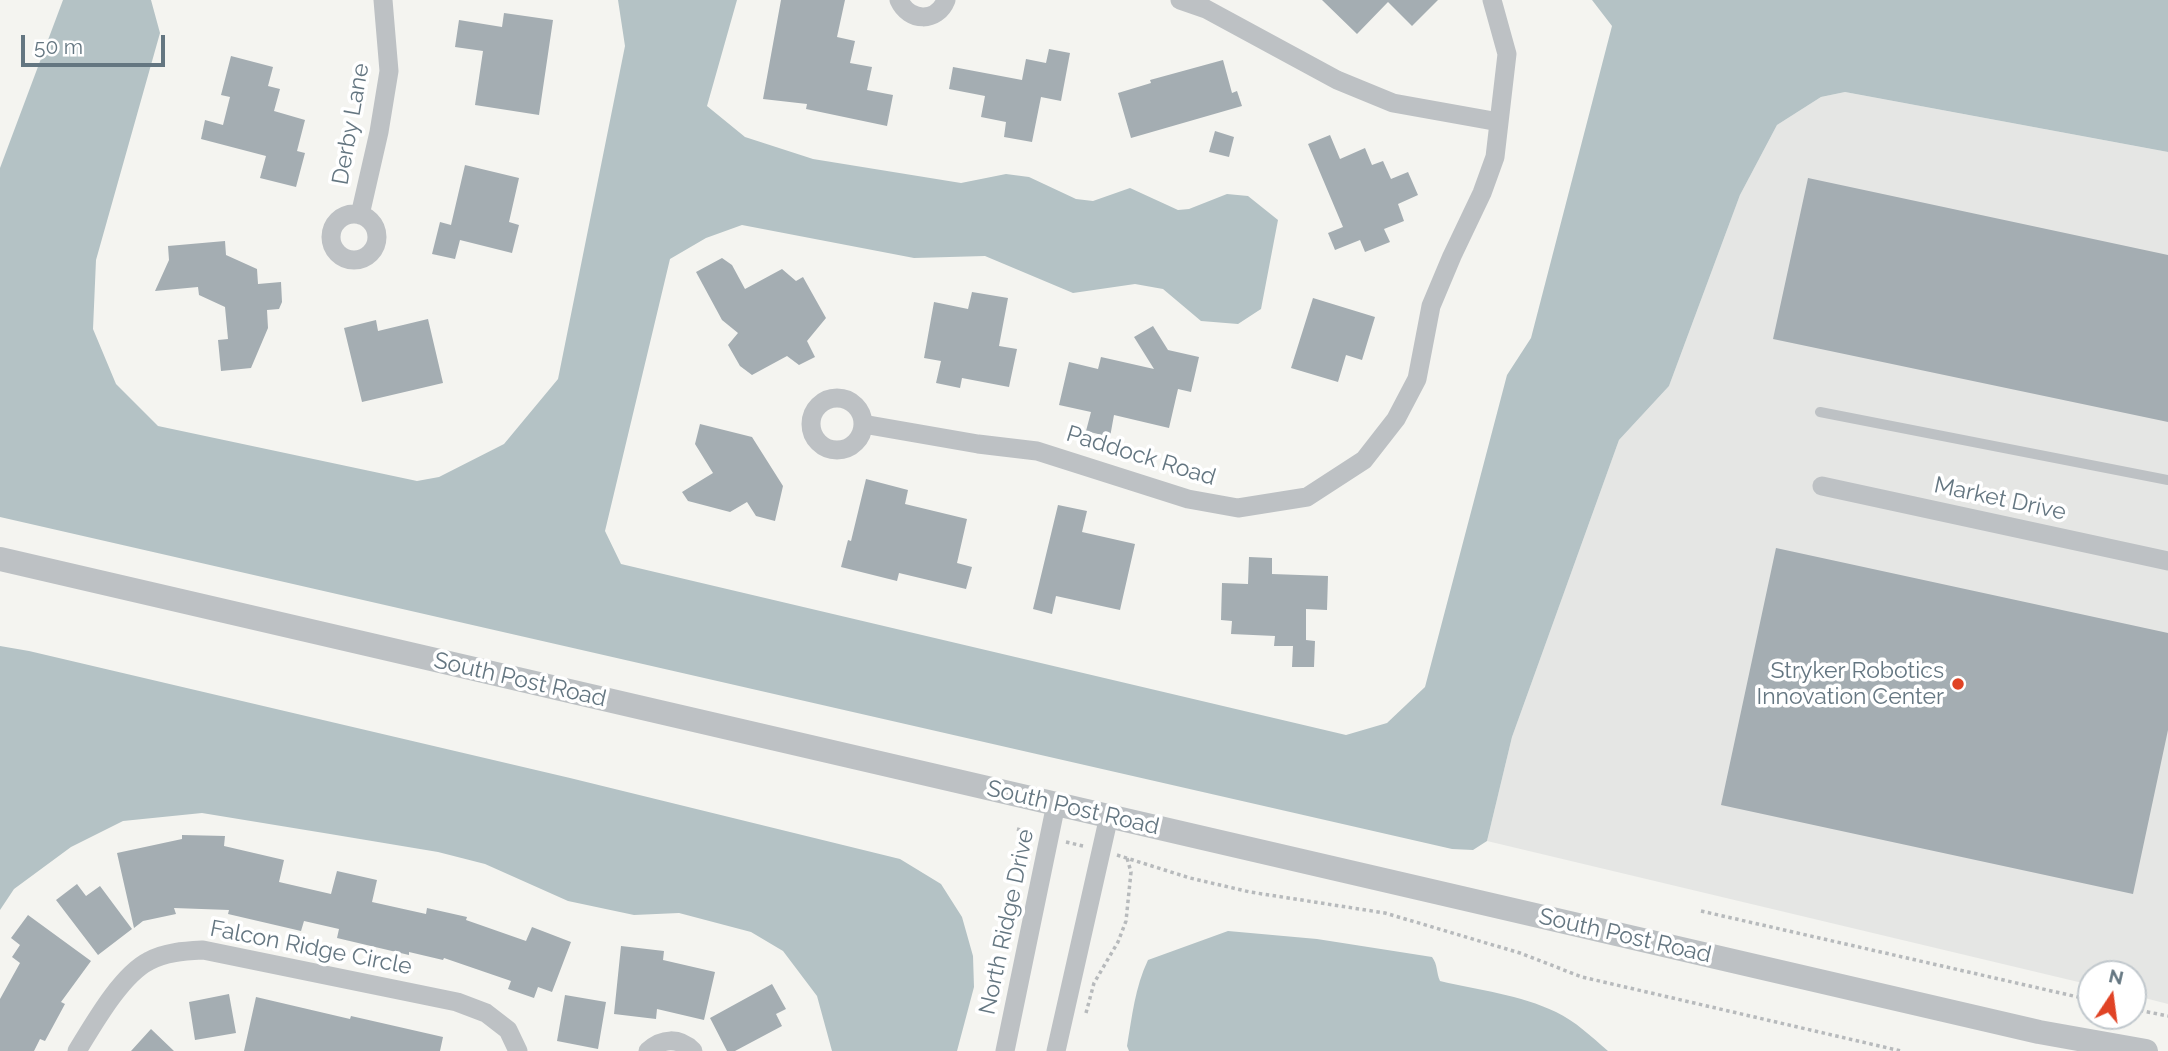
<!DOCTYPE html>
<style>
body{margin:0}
#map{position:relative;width:2168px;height:1051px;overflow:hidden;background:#f4f4f0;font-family:Raleway,sans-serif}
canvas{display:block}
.north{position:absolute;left:2077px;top:960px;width:70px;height:70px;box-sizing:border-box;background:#fff;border:2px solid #c1c8cd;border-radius:50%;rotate:13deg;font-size:19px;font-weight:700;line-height:28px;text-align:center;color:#647681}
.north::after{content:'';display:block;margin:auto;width:24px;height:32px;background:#e04325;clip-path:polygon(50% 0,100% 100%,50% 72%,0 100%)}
.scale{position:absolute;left:21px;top:35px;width:144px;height:32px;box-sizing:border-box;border:4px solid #647681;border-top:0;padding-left:9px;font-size:21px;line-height:24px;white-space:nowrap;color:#647681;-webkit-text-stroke:5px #fff;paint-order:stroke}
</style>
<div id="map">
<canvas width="2168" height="1051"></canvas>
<div class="north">N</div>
<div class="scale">50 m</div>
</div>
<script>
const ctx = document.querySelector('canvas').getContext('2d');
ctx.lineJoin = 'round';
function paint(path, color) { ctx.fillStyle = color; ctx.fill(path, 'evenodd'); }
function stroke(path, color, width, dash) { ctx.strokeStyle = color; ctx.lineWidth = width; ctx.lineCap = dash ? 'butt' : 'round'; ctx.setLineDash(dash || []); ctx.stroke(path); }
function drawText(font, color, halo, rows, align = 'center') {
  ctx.font = font + ' Raleway,sans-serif'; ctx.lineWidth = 7; ctx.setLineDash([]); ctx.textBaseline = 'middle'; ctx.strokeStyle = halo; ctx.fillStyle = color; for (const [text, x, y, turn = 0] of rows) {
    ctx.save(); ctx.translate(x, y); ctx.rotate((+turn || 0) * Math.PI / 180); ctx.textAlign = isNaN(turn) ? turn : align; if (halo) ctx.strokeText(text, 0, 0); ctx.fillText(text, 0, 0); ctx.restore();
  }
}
const built = new Path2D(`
 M1845,92L2168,152V1004L2133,995V974H2091V985L1487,841L1512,737L1619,440L1669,386L1740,195L1777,125L1821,97Z`);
const water = new Path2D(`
 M63,0H151L160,33L96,260L93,329L116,384L158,426L417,481L439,477L504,444L558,379L625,46L618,0H737L707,106L745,137L813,159L961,183L1006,174L1029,177L1076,199L1093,201L1130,188L1178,210L1189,209L1227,194L1248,196L1278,220L1261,309L1238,324L1201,321L1163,289L1135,284L1073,293L985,256L914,258L742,225L706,238L670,259L605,531L621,564L1346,735L1387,723L1425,687L1507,375L1531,338L1612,26L1592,0H2168V152L1845,92L1821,97L1777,125L1740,195L1669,386L1619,440L1512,737L1487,841L1473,850L1452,849L0,517V168Z
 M0,646L29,651L570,778L900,859L941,884L962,917L973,956L974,987L957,1051H832L817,996L783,951L751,932L679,913L634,915L568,901L485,864L438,852L330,834L202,813L123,821L71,847L14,889L0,910Z
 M1228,931L1317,939L1432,957C1438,965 1436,972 1440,981C1478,990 1521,995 1556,1012C1575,1021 1592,1037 1608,1051H1129L1127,1046C1132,1017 1135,987 1148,960Z`);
const building = new Path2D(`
 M781,0H845L837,37L855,41L850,63L872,67L867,90L893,95L887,126L806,109L807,104L763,99Z
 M1322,0H1438L1412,26L1388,2L1357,34Z
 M504,13L553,20L539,115L475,105L483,51L455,47L459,20L502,27Z
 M1049,49L1070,53L1061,101L1041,97L1032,142L1004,137L1006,122L981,117L985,96L949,89L953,67L1022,80L1026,59L1046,63Z
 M231,56L273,67L268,86L280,89L274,111L305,120L297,151L305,153L296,187L260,178L266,156L201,139L205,120L223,125L230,97L221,95Z
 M1223,60L1232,93L1237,91L1242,106L1131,138L1118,93L1151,83L1150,80Z
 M1215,131L1234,137L1229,157L1209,152Z
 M1330,135L1340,159L1365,148L1372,165L1383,161L1391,179L1408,172L1418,195L1398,204L1404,221L1384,229L1390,242L1365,252L1360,240L1335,250L1328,233L1343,227L1308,144Z
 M465,165L519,178L509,222L519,225L512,253L460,240L455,259L432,254L440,222L451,225Z
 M1808,178L2168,255V422L1773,339Z
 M225,241L226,255L257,269L258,284L281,282L282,302L279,309L267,310L268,328L251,368L221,371L218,340L228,339L225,307L199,295L198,287L155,291L169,260L168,246Z
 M722,258L732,265L745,289L782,269L796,281L803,277L826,318L807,341L815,357L799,365L787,356L752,375L740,366L728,345L738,333L722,320L696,272Z
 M972,292L1008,298L999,346L1017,349L1009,387L962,378L960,388L936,383L941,361L924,358L934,302L968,309Z
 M1313,298L1375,317L1362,360L1346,355L1338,382L1291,368Z
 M428,319L443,383L362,402L344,328L376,320L378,331Z
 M1153,326L1168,350L1199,357L1191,392L1178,389L1169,428L1114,415L1110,437L1086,431L1091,412L1059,405L1069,362L1098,369L1101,357L1154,369L1134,337Z
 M700,424L752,437L783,486L775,521L756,516L747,502L730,512L688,501L682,492L713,473L695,444Z
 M866,479L908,490L905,504L967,519L957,563L972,567L966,589L899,573L897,581L841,567L848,540L851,541Z
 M1058,505L1087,511L1082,532L1135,544L1120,610L1056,596L1052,614L1033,609Z
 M1776,548L2168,633V730L2133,894L1721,805Z
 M1249,557L1272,558V574L1328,576L1327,610L1306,609V640L1315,641L1314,667H1292L1293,646H1274L1275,636L1231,634L1232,621L1221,620L1222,583L1248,584Z
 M182,835L225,836L224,846L284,860L279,882L331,894L337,871L377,880L372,902L426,914L427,908L467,917L466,920L526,941L532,927L571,942L552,992L538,987L534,998L508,989L511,981L444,958L443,960L409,952V955L337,938L339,929L304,921L301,931L228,914L229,910L174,908L176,914L143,921L134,928L117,853L182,839Z
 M77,884L86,896L100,886L132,929L98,955L56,900Z
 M28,915L91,961L61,1002L65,1004L45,1041L40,1039L34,1051H0V999L20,963L12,957L20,945L11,938Z
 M621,946L664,951L663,960L715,972L704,1020L657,1009L656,1019L614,1014Z
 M772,984L786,1009L776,1014L782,1026L735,1051H727L710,1018Z
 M229,994L236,1033L195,1040L189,1002Z
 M565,995L606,1002L598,1049L557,1041Z
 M256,997L350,1019L351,1016L443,1037L440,1051H244Z
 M151,1029L174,1051H131Z`);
const path = new Path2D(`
 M1017,829L1032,833
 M1066,842L1083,846
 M1117,855L1190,878L1250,892L1385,913L1520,953L1582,977L1901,1051
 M1701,911L2091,1000
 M2133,1009L2168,1016
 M1086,1013L1094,983L1118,942L1126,921L1131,872L1127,858`);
const service = new Path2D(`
 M1820,412L2168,480`);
const minor = new Path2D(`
 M899,0C909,22 937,23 946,0
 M1180,0L1206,9L1337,80L1393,103L1499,122
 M331 237a23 23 0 1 1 46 0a23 23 0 1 1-46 0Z
 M360,215L379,132L389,71L383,0
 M811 424a26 26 0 1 1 52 0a26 26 0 1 1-52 0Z
 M863,424L978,444L1037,451L1188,499L1238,508L1307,497L1364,460L1396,419L1417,379L1431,306L1452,256L1482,193L1495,157L1507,54L1492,0
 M1822,486L2168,561
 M77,1051C93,1025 121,975 149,961C165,952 185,951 203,950L457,1002L486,1013L508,1030L518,1051
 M648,1051C662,1038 679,1037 693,1051
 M1005,1051L1056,804
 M1056,1051L1109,816`);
const tertiary = new Path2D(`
 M0,559L2039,1032L2146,1051`);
const markers = [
 [1958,684,7,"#e04325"]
];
const streetNames = [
 ["Derby Lane",351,124,-80],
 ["Paddock Road",1141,456,17],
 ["Market Drive",2000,499,12],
 ["South Post Road",520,680,13],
 ["South Post Road",1073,808,13],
 ["North Ridge Drive",1007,922,-78],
 ["South Post Road",1625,936,13],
 ["Falcon Ridge Circle",311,948,11]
];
const poiNames = [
 ["Stryker Robotics",1944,671],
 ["Innovation Center",1944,697]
];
paint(built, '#e5e6e4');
paint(water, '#b4c2c5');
paint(building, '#a4adb2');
stroke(path, '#b7babc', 3.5, [3.5, 3.5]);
stroke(service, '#bdc1c4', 10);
stroke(minor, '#bdc1c4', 19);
stroke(tertiary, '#bdc1c4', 24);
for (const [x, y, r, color] of markers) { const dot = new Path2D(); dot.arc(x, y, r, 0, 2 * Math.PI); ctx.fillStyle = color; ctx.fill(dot); stroke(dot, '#fff', 2.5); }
drawText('23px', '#647681', '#fff', streetNames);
drawText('23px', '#647681', '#fff', poiNames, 'right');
</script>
